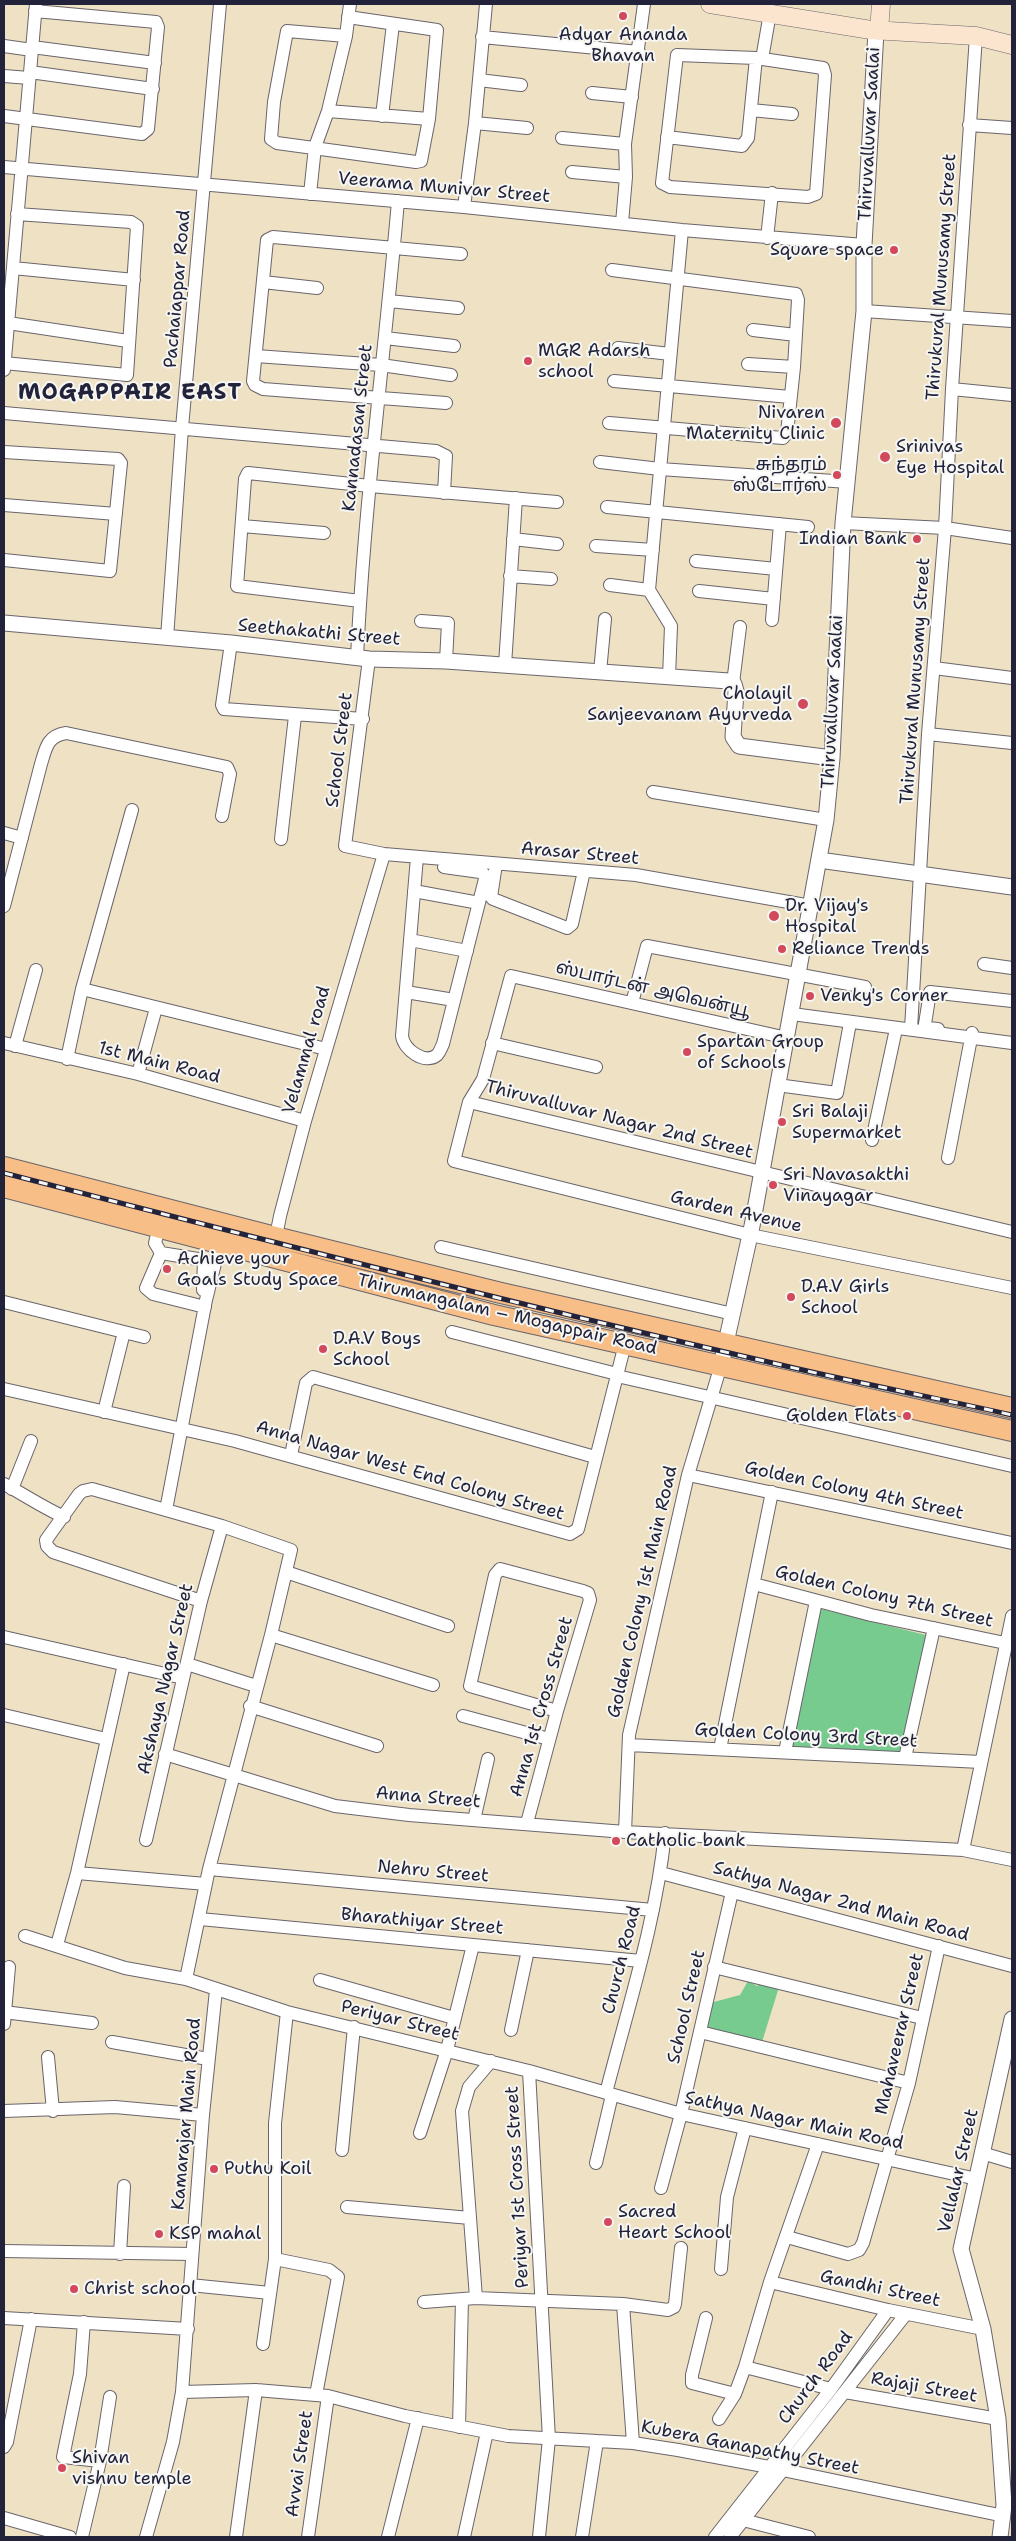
<!DOCTYPE html>
<meta charset="utf-8">
<style>
body{margin:0}
#map{position:relative;width:1016px;height:2541px;overflow:hidden;background:#efe1c4;font-family:"Shantell Sans",sans-serif}
canvas{display:block}
.frame{position:absolute;inset:0;border:5px solid #22223b;pointer-events:none}
</style>
<div id="map">
<canvas width="1016" height="2541"></canvas>
<div class="frame"></div>
</div>
<script>
const ctx = document.querySelector('canvas').getContext('2d');
ctx.lineJoin = 'round';
function paint(path, color) { ctx.fillStyle = color; ctx.fill(path, 'evenodd'); }
function stroke(path, color, width, dash) { ctx.strokeStyle = color; ctx.lineWidth = width; ctx.lineCap = dash ? 'butt' : 'round'; ctx.setLineDash(dash || []); ctx.stroke(path); }
function drawText(font, color, halo, rows, align = 'center') {
  ctx.font = font + ' "Shantell Sans","Noto Sans Tamil",sans-serif'; ctx.lineWidth = 4; ctx.setLineDash([]); ctx.textBaseline = 'middle'; ctx.strokeStyle = halo; ctx.fillStyle = color; for (const [text, x, y, turn = 0] of rows) {
    ctx.save(); ctx.translate(x, y); ctx.rotate((+turn || 0) * Math.PI / 180); ctx.textAlign = isNaN(turn) ? turn : align; if (halo) ctx.strokeText(text, 0, 0); ctx.fillText(text, 0, 0); ctx.restore();
  }
}
const green = new Path2D(`
 M817,1608L938,1638L903,1753L789,1746Z
 M748,1981L757,1986L762,1983L779,1987L762,2042L704,2027L710,2003L740,1995Z`);
const minor = new Path2D(`
 M346,36L287,31L274,102L271,139L277,143L416,162L421,161L429,119L437,30L348,17
 M482,37L639,52
 M4,46L32,50
 M32,47L155,63
 M677,55L756,58L823,68L825,75L816,194L808,197L670,187L662,183Z
 M762,59L770,13
 M30,72L153,89
 M4,76L29,78
 M479,80L521,85
 M592,93L632,97
 M751,110L792,114
 M328,111L429,119
 M4,116L142,134L148,129L158,27L156,22L35,11
 M382,116L393,24
 M475,123L527,128
 M969,125L1012,128
 M667,137L742,146L748,138L756,58
 M562,138L625,144
 M4,167L464,207L682,230L864,245
 M572,172L626,177
 M310,194L315,147L328,111L346,36L350,4
 M464,207L475,123L486,4
 M622,223L626,177L625,144L644,4
 M767,238L772,193
 M13,268L134,280
 M612,270L796,294L798,300L794,367L748,364
 M263,282L317,288
 M389,301L458,308
 M864,311L1012,321
 M8,323L128,341
 M753,330L796,335
 M385,338L454,346
 M618,348L670,354
 M256,356L381,365L451,375
 M4,363L127,375L137,226L131,222L17,214
 M4,370L36,4
 M614,381L790,397
 M952,389L1012,395
 M446,403L263,389L255,385L253,381L267,240L273,237L461,254
 M4,413L436,451L446,456L444,493
 M609,423L783,438L787,433L794,367
 M4,452L118,459L121,463L110,571L4,560
 M600,462L660,469L848,482
 M4,505L116,514
 M607,507L808,527
 M843,523L945,528L1012,538
 M242,526L324,533
 M513,539L557,544
 M596,546L653,550
 M696,561L776,569
 M510,576L551,579
 M610,585L649,590
 M699,591L774,599
 M360,601L237,586L245,479L248,473L370,486L557,502
 M772,620L780,524
 M421,621L448,623L446,661
 M167,638L182,428L220,4
 M231,643L222,705L224,709L363,719
 M357,658C364,505 385,353 398,201
 M369,659L345,846L384,854L636,875L811,906
 M505,665L516,498
 M934,668L1012,678
 M600,672L605,619
 M669,677L671,626L649,590L682,230
 M733,683L740,627
 M928,734L1012,743
 M653,792L826,820
 M4,833L22,838
 M281,839L295,716
 M417,857L402,1036C404,1050 425,1065 437,1055C440,1052 441,1048 443,1044L485,879L484,874L480,872L444,867
 M496,864L491,897L493,899L567,928L572,924L584,871
 M414,891L479,903
 M4,906L41,764C46,748 47,736 66,733L227,767L230,774L222,816
 M410,940L467,951
 M984,964L1012,968
 M82,989L326,1049
 M406,992L454,1000
 M632,1003L647,946L865,987
 M792,1014L1012,1043
 M911,1029L928,734L945,528L952,389L976,36
 M938,1029L928,1028L925,1024L930,992L1012,1001
 M787,1038L511,976L483,1079L469,1102L454,1161L750,1235L1012,1288
 M4,1043L138,1074L305,1121
 M492,1043L596,1067
 M15,1046L36,970
 M67,1059L82,989L132,810
 M138,1074L156,1008
 M777,1085L837,1093L850,1023
 M469,1102L1012,1232
 M872,1140L896,1029
 M948,1158L972,1033
 M159,1227L155,1243L161,1253
 M441,1247L733,1314
 M272,1257L280,1216L305,1121L384,854
 M203,1290L204,1260L161,1253L146,1288L153,1294L205,1307
 M4,1302L124,1332L104,1412
 M124,1332L144,1337
 M452,1332L617,1374
 M617,1376L1012,1466
 M4,1389L235,1441L570,1534L578,1529L625,1344
 M291,1455L306,1383L313,1377L595,1457
 M688,1475L1012,1543
 M4,1484C25,1495 42,1507 64,1517
 M12,1489L31,1441
 M166,1510L206,1300L220,1243
 M286,1572L448,1626
 M754,1584L871,1615L1005,1643
 M271,1635L433,1685
 M4,1637L183,1678
 M187,1664L256,1686
 M250,1706L377,1746
 M4,1715L106,1739
 M463,1716L549,1739
 M629,1745L981,1762
 M720,1749L772,1492
 M785,1752L816,1601
 M165,1754L335,1806L409,1815L625,1832L963,1850L1012,1860
 M905,1758L934,1628
 M474,1820L488,1759
 M527,1823L557,1711L590,1600L588,1593L583,1591L500,1569L495,1575L470,1686L557,1711
 M625,1832L629,1735L688,1475L721,1365
 M146,1840L201,1601L222,1526
 M963,1850L1012,1616
 M209,1869L653,1910
 M77,1873L206,1884
 M661,1873L1012,1966
 M200,1919L641,1961
 M25,1936L125,1968L186,1979L287,2012L529,2071L681,2114L977,2179
 M57,1945L77,1873L124,1664
 M714,1967L922,2018
 M186,1979L209,1869L271,1635L291,1550L222,1526L92,1489L83,1491L79,1494L46,1540L47,1546L53,1552L201,1601
 M320,1980L454,2018
 M4,2012L92,2023
 M4,2024L9,1967
 M511,2030L528,1950
 M700,2032L909,2083
 M112,2042L208,2059
 M48,2057L53,2111
 M529,2071L549,2439L539,2537
 M606,2093C628,2007 656,1922 665,1833
 M4,2111L115,2107L203,2115
 M420,2133L447,2050L473,1945
 M342,2150L354,2027
 M982,2153L1012,2162
 M596,2163L612,2095
 M661,2188L681,2114L732,1892
 M347,2207L470,2218
 M787,2237L848,2254L859,2250L863,2243L909,2083L939,1946
 M4,2251L192,2254
 M120,2254L124,2186
 M275,2259L329,2270L338,2277L316,2395
 M721,2269L727,2197L745,2128
 M770,2282L888,2310L983,2329
 M190,2285L270,2293
 M476,2298L462,2111L469,2087L491,2061
 M424,2302L476,2298L623,2304L668,2310L674,2307L675,2304L681,2248
 M623,2304L633,2443
 M4,2318L188,2329
 M706,2318L692,2375V2383L735,2394
 M84,2322L80,2374L63,2457L100,2461
 M263,2344L275,2259V2123L287,2012
 M745,2367L831,2389
 M182,2392L256,2390L328,2396L405,2416L508,2436L633,2443L678,2450L769,2467L1004,2516
 M845,2392L998,2419
 M719,2419L735,2394L745,2367L770,2282L818,2144
 M459,2427L462,2299
 M4,2447L7,2442L31,2319
 M4,2518L70,2537
 M743,2520L809,2537
 M82,2537L100,2461L110,2397
 M146,2537L173,2442L182,2392L203,2115L216,1990
 M236,2537L256,2390
 M308,2537L328,2396
 M388,2537L418,2418
 M464,2537L487,2432
 M582,2537L597,2441
 M715,2537L831,2389L888,2310
 M730,2537L906,2314`);
const tertiary = new Path2D(`
 M4,623L231,643L369,659L446,661L729,681L734,684L736,691L733,737L739,746L832,758
 M819,860L1012,887
 M721,1365L752,1226L826,820L832,758L843,523L864,311V245L876,31
 M1000,2537L1004,2505L998,2419L983,2329L961,2249L1012,2019`);
const secondary = new Path2D(`
 M710,4L871,30L976,36L1012,45
 M879,31L881,4`);
const primary = new Path2D(`
 M4,1167L275,1237L501,1293L1012,1408
 M4,1187L494,1315L1012,1431`);
const rail = new Path2D(`
 M4,1173C259,1239 515,1304 773,1363C852,1382 933,1397 1012,1415`);
const markers = [
 [623,16,5,"#d1495b"],
 [894,250,5,"#d1495b"],
 [528,361,5,"#d1495b"],
 [836,423,6,"#d1495b"],
 [885,457,6,"#d1495b"],
 [837,475,5,"#d1495b"],
 [917,539,5,"#d1495b"],
 [803,704,6,"#d1495b"],
 [774,916,6,"#d1495b"],
 [782,949,5,"#d1495b"],
 [810,996,5,"#d1495b"],
 [687,1052,5,"#d1495b"],
 [782,1122,5,"#d1495b"],
 [773,1185,5,"#d1495b"],
 [167,1269,5,"#d1495b"],
 [791,1297,5,"#d1495b"],
 [323,1349,5,"#d1495b"],
 [907,1416,5,"#d1495b"],
 [616,1841,5,"#d1495b"],
 [214,2169,5,"#d1495b"],
 [608,2222,5,"#d1495b"],
 [159,2234,5,"#d1495b"],
 [74,2289,5,"#d1495b"],
 [62,2468,5,"#d1495b"]
];
const poiNames = [
 ["Adyar Ananda",623,35,"center"],
 ["Bhavan",623,56,"center"],
 ["Square space",884,250,"right"],
 ["MGR Adarsh",538,351],
 ["school",538,372],
 ["Nivaren",825,413,"right"],
 ["Maternity Clinic",825,434,"right"],
 ["Srinivas",896,447],
 ["Eye Hospital",896,468],
 ["சுந்தரம்",827,465,"right"],
 ["ஸ்டோர்ஸ்",827,486,"right"],
 ["Indian Bank",907,539,"right"],
 ["Cholayil",792,694,"right"],
 ["Sanjeevanam Ayurveda",792,715,"right"],
 ["Dr. Vijay's",785,906],
 ["Hospital",785,927],
 ["Reliance Trends",792,949],
 ["Venky's Corner",820,996],
 ["Spartan Group",697,1042],
 ["of Schools",697,1063],
 ["Sri Balaji",792,1112],
 ["Supermarket",792,1133],
 ["Sri Navasakthi",783,1175],
 ["Vinayagar",783,1196],
 ["Achieve your",177,1259],
 ["Goals Study Space",177,1280],
 ["D.A.V Girls",801,1287],
 ["School",801,1308],
 ["D.A.V Boys",333,1339],
 ["School",333,1360],
 ["Golden Flats",897,1416,"right"],
 ["Catholic bank",626,1841],
 ["Puthu Koil",224,2169],
 ["Sacred",618,2212],
 ["Heart School",618,2233],
 ["KSP mahal",169,2234],
 ["Christ school",84,2289],
 ["Shivan",72,2458],
 ["vishnu temple",72,2479]
];
const streetNames = [
 ["Thiruvalluvar Saalai",870,134,-87],
 ["Veerama Munivar Street",444,188,5],
 ["Thirukural Munusamy Street",942,277,-86],
 ["Pachaiappar Road",178,289,-85],
 ["Kannadasan Street",358,428,-84],
 ["Seethakathi Street",319,633,5],
 ["Thirukural Munusamy Street",916,681,-86],
 ["Thiruvalluvar Saalai",833,702,-87],
 ["School Street",340,750,-83],
 ["Arasar Street",580,854,5],
 ["ஸ்பார்டன் அவென்யூ",653,990,13],
 ["Velammal road",307,1050,-74],
 ["1st Main Road",159,1063,14],
 ["Thiruvalluvar Nagar 2nd Street",619,1120,14],
 ["Garden Avenue",736,1212,13],
 ["Thirumangalam – Mogappair Road",507,1315,13],
 ["Anna Nagar West End Colony Street",410,1471,16],
 ["Golden Colony 4th Street",854,1491,12],
 ["Golden Colony 1st Main Road",643,1592,-77],
 ["Golden Colony 7th Street",884,1597,13],
 ["Akshaya Nagar Street",166,1679,-77],
 ["Anna 1st Cross Street",542,1707,-74],
 ["Golden Colony 3rd Street",806,1736,3],
 ["Anna Street",428,1798,5],
 ["Nehru Street",433,1872,5],
 ["Sathya Nagar 2nd Main Road",841,1902,15],
 ["Bharathiyar Street",422,1922,5],
 ["Church Road",622,1960,-76],
 ["School Street",687,2007,-77],
 ["Periyar Street",400,2021,14],
 ["Mahaveerar Street",900,2034,-77],
 ["Kamarajar Main Road",187,2114,-85],
 ["Sathya Nagar Main Road",794,2121,12],
 ["Vellalar Street",959,2171,-77],
 ["Periyar 1st Cross Street",518,2187,-93],
 ["Gandhi Street",880,2289,12],
 ["Church Road",816,2378,-53],
 ["Rajaji Street",924,2388,10],
 ["Kubera Ganapathy Street",750,2448,11],
 ["Avvai Street",300,2464,-82]
];
const districtNames = [
 ["MOGAPPAIR EAST",130,393]
];
paint(green, '#77cb8f');
stroke(minor, '#6a656b', 14);
stroke(tertiary, '#6a656b', 17);
stroke(secondary, '#6a656b', 19);
stroke(primary, '#6a656b', 22);
stroke(minor, '#fff', 12);
stroke(tertiary, '#fff', 15);
stroke(secondary, '#fce5cf', 18);
stroke(primary, '#f7be87', 20);
stroke(rail, '#22223b', 5);
stroke(rail, '#f6f6f2', 3, [9]);
for (const [x, y, r, color] of markers) { const dot = new Path2D(); dot.arc(x, y, r, 0, 2 * Math.PI); ctx.fillStyle = color; ctx.fill(dot); stroke(dot, '#f6f6f2', 2); }
drawText('18px', '#22223b', '#f6f6f2', poiNames, 'left');
drawText('18px', '#22223b', '#f6f6f2', streetNames);
ctx.letterSpacing = '1px';
drawText('bold 22px', '#22223b', '#f6f6f2', districtNames);
ctx.letterSpacing = '0px';
</script>
